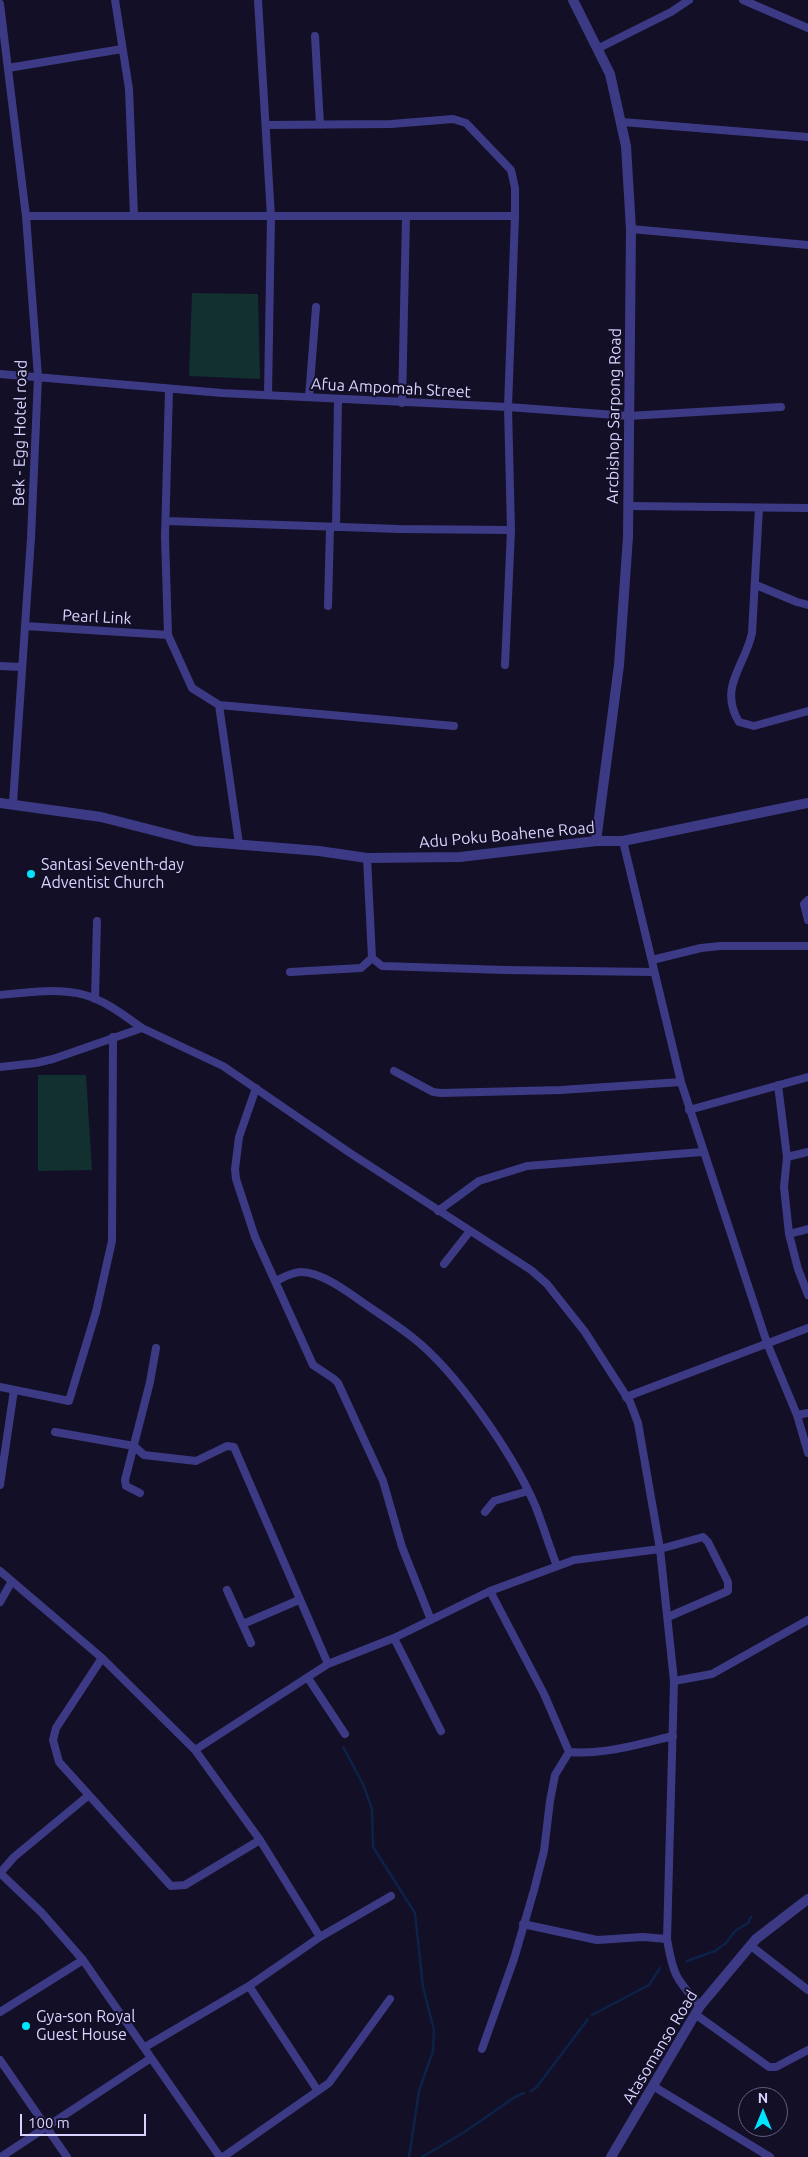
<!DOCTYPE html>
<style>
body{margin:0}
#map{position:relative;width:808px;height:2157px;overflow:hidden;background:#130f26;font-family:Ubuntu,sans-serif}
canvas{display:block}
.north{position:absolute;left:738px;top:2087px;width:50px;height:50px;box-sizing:border-box;background:#130f26;border:1px solid #625e7d;border-radius:50%;rotate:0deg;font-size:14px;font-weight:700;line-height:20px;text-align:center;color:#d9d4ff}
.north::after{content:'';display:block;margin:auto;width:18px;height:22px;background:#00e5ff;clip-path:polygon(50% 0,100% 100%,50% 72%,0 100%)}
.scale{position:absolute;left:20px;top:2114px;width:126px;height:22px;box-sizing:border-box;border:2px solid #d9d4ff;border-top:0;padding-left:6px;font-size:15px;line-height:18px;white-space:nowrap;color:#d9d4ff;-webkit-text-stroke:4px #130f26;paint-order:stroke}
</style>
<div id="map">
<canvas width="808" height="2157"></canvas>
<div class="north">N</div>
<div class="scale">100 m</div>
</div>
<script>
const ctx = document.querySelector('canvas').getContext('2d');
ctx.lineJoin = 'round';
function paint(path, color) { ctx.fillStyle = color; ctx.fill(path, 'evenodd'); }
function stroke(path, color, width, dash) { ctx.strokeStyle = color; ctx.lineWidth = width; ctx.lineCap = dash ? 'butt' : 'round'; ctx.setLineDash(dash || []); ctx.stroke(path); }
function drawText(font, color, halo, rows, align = 'center') {
  ctx.font = font + ' Ubuntu,sans-serif'; ctx.lineWidth = 4; ctx.setLineDash([]); ctx.textBaseline = 'middle'; ctx.strokeStyle = halo; ctx.fillStyle = color; for (const [text, x, y, turn = 0] of rows) {
    ctx.save(); ctx.translate(x, y); ctx.rotate((+turn || 0) * Math.PI / 180); ctx.textAlign = isNaN(turn) ? turn : align; if (halo) ctx.strokeText(text, 0, 0); ctx.fillText(text, 0, 0); ctx.restore();
  }
}
const green = new Path2D(`
 M192,293L258,294L260,379L189,376Z
 M38,1075H86L92,1170L38,1171Z`);
const stream = new Path2D(`
 M343,1747L363,1784L372,1809L373,1847L415,1913L423,1987L434,2030L433,2051L419,2091L409,2157
 M687,1961L715,1951L726,1943L735,1931L748,1923L751,1917
 M592,2015L649,1985L660,1968
 M531,2091L536,2088L588,2019
 M422,2157L463,2133L515,2097L524,2093`);
const minor = new Path2D(`
 M115,0L129,89L134,216
 M258,0L271,217L268,395
 M743,0L808,28
 M0,4L26,216L38,377L31,538L13,803
 M315,36L320,125
 M599,48L671,12L689,0
 M8,68L122,49
 M622,122L808,137
 M267,125L391,124L453,119L466,123L511,170L515,188V216L508,407L511,530L505,665
 M26,216H515
 M631,229L808,245
 M0,374L222,393L508,407L629,416L781,407
 M169,389L165,537L168,635L192,688L219,705L239,844
 M309,397L316,307
 M402,403L406,217
 M628,506L808,508
 M759,508L752,633C745,666 718,687 739,722L754,726L808,711
 M166,521L399,529L511,530
 M336,527L338,399
 M756,585L797,602L808,605
 M328,606L330,527
 M25,626L168,635
 M0,666L21,667
 M219,705L454,726
 M623,841L681,1082L767,1343L797,1415L808,1413
 M367,858L372,958
 M808,900L804,904L808,920
 M652,960L701,948L720,946H808
 M290,972L361,968L372,958L382,966L505,970L654,972
 M0,995C28,992 58,988 85,995C106,1001 125,1016 142,1028
 M95,999L97,921
 M0,1067L36,1063L53,1059L142,1028L223,1066L350,1153L531,1270L547,1284L585,1332L630,1402L638,1423L660,1549L674,1681L667,1939C673,1975 676,1979 700,2006
 M394,1071L433,1092L441,1093L561,1090L681,1082
 M778,1085L787,1157L784,1187L789,1234L798,1269L808,1295
 M256,1088L239,1137L235,1169L236,1179L255,1237L313,1365L334,1379L338,1383L383,1481L402,1547L431,1620
 M689,1110L808,1077
 M787,1157L808,1152
 M438,1211L479,1181L527,1166L702,1152
 M789,1234L808,1229
 M444,1264L470,1231
 M276,1281C284,1277 292,1272 301,1272C322,1272 349,1293 365,1304C381,1315 397,1325 412,1337C457,1372 512,1453 535,1505C543,1525 549,1546 557,1566
 M0,1387L69,1401L96,1312L112,1241L113,1037
 M626,1397L808,1328
 M797,1415L808,1453
 M55,1432L134,1446L144,1455L196,1461L227,1446L234,1447L328,1664
 M0,1485L14,1390
 M140,1493L126,1486L125,1480L150,1382L156,1348
 M485,1512L494,1501L528,1491
 M0,1571L102,1658L195,1750L260,1840L320,1937
 M227,1590L251,1643
 M490,1591L544,1694L569,1752C604,1755 639,1744 673,1736
 M0,1602L12,1581
 M243,1624L299,1600
 M394,1638L441,1731
 M102,1658L56,1728L53,1740L59,1762L171,1886L185,1885L260,1840
 M308,1678L345,1734
 M674,1681L712,1674L808,1620
 M195,1750L328,1664L394,1638L490,1591L574,1560L660,1549L703,1537L708,1542L728,1582V1591L668,1617
 M0,1873L41,1912L83,1960L220,2157
 M0,1873L14,1857L89,1795
 M523,1924L597,1940L643,1937L667,1939
 M751,1946L808,1990
 M249,1986L318,2091
 M0,2012L83,1960
 M695,2014L769,2067H776L808,2050
 M145,2047L249,1986L320,1937L391,1896
 M482,2049L514,1959L534,1890L544,1851L550,1801L555,1775L569,1752
 M0,2060L67,2157
 M653,2086L770,2157
 M1,2157L151,2058
 M223,2157L329,2083L390,1999`);
const tertiary = new Path2D(`
 M573,0L610,74L626,146L631,229L628,537L619,665L596,841
 M0,803L101,817L195,841L319,851L367,858L460,857L596,841H623L808,803
 M611,2157L700,2006L756,1939L808,1899`);
const markers = [
 [31,874,5,"#00e5ff"],
 [26,2026,5,"#00e5ff"]
];
const streetNames = [
 ["Afua Ampomah Street",391,388,3],
 ["Arcbishop Sarpong Road",614,416,-89],
 ["Bek - Egg Hotel road",20,433,-89],
 ["Pearl Link",97,617,3],
 ["Adu Poku Boahene Road",507,835,-5],
 ["Atasomanso Road",660,2047,-59]
];
const poiNames = [
 ["Santasi Seventh-day",41,865],
 ["Adventist Church",41,883],
 ["Gya-son Royal",36,2017],
 ["Guest House",36,2035]
];
paint(green, '#12302f');
stroke(stream, '#0c2248', 2.5);
stroke(minor, '#3d3a85', 8);
stroke(tertiary, '#3d3a85', 10);
for (const [x, y, r, color] of markers) { const dot = new Path2D(); dot.arc(x, y, r, 0, 2 * Math.PI); ctx.fillStyle = color; ctx.fill(dot); stroke(dot, '#130f26', 2); }
drawText('16px', '#d9d4ff', '#130f26', streetNames);
drawText('16px', '#d9d4ff', '#130f26', poiNames, 'left');
</script>
